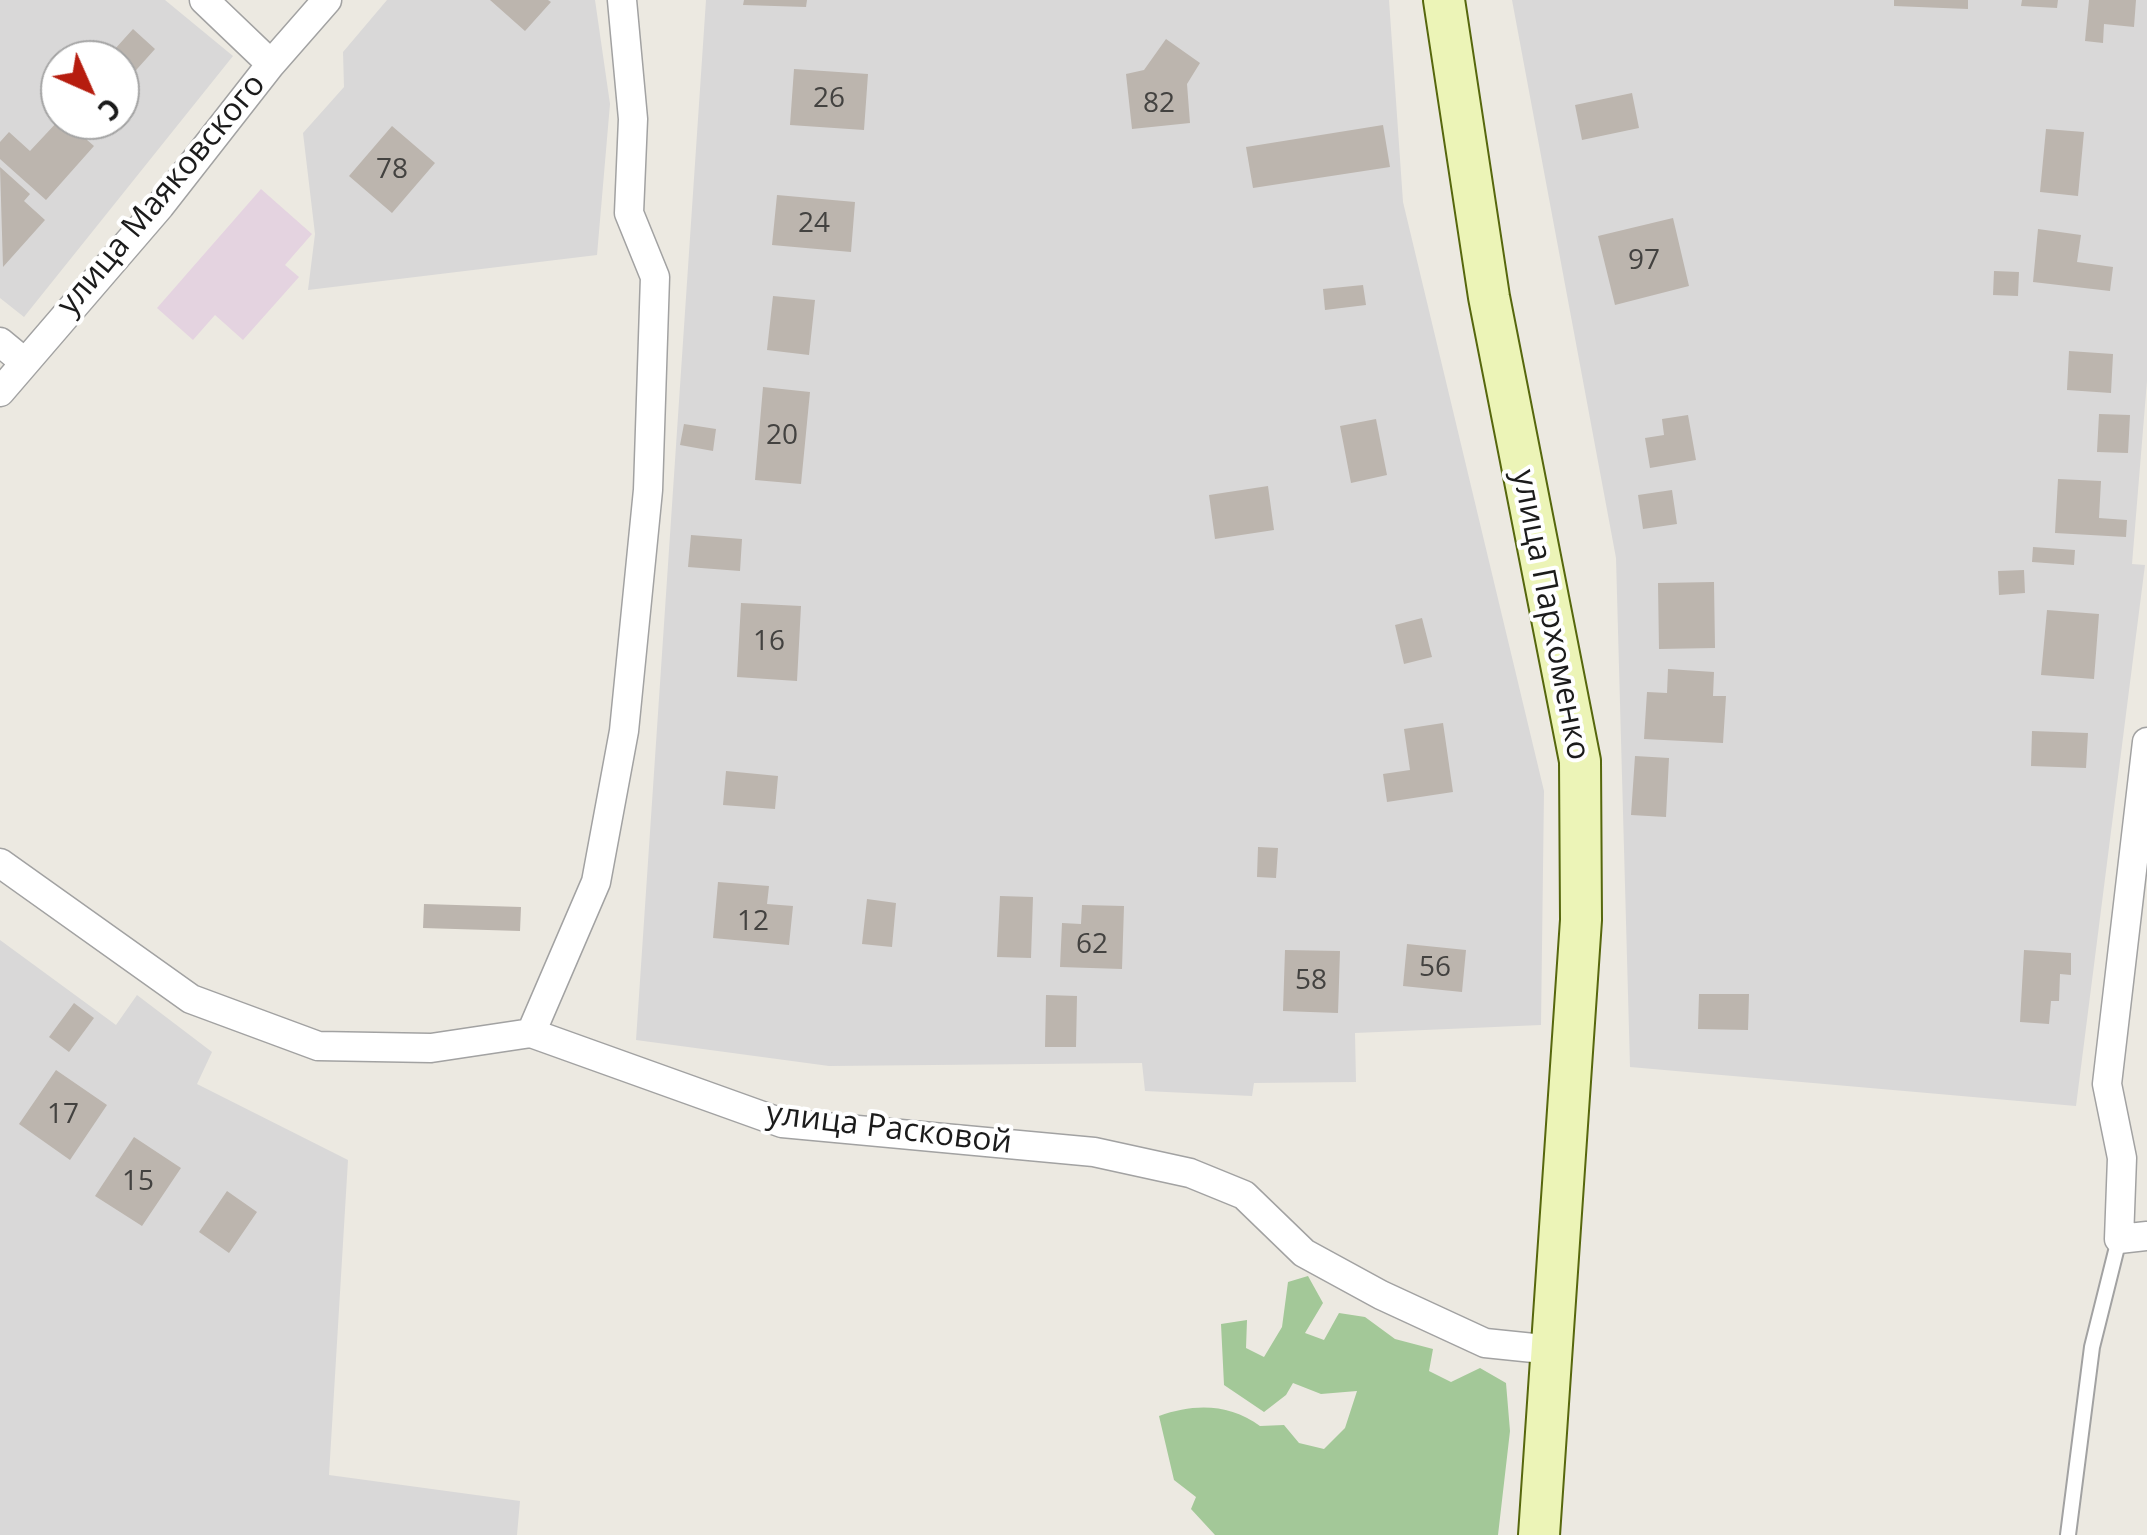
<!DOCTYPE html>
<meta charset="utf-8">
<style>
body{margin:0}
#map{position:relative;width:2147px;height:1535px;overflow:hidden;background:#ece9e1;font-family:"Open Sans",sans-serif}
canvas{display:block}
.north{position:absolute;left:40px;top:40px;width:100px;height:100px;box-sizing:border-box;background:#fff;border:2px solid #a4a4a4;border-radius:50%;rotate:135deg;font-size:28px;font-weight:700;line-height:40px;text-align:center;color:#1b1b1b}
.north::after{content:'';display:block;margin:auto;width:35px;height:45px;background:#b61d0f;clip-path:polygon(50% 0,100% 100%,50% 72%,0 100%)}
</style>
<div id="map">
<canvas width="2147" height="1535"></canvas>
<div class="north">С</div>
</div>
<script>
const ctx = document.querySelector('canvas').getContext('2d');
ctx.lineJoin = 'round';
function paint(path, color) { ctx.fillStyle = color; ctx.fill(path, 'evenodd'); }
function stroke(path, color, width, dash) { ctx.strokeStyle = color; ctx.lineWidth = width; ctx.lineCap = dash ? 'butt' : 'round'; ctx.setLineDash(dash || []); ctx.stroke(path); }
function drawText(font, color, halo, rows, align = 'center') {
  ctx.font = font + ' "Open Sans",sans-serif'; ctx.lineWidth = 8; ctx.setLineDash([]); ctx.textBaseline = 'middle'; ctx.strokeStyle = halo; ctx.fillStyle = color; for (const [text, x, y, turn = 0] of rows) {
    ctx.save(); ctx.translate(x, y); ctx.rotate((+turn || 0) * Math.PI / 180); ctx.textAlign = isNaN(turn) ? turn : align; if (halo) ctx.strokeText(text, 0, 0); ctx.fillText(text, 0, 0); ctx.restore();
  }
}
const residential = new Path2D(`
 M0,0H165L233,56L24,317L0,298ZM60,60H120V120H60Z
 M387,0H595L610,104L597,255L308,290L315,234L303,133L344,87L343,52Z
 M706,0H1389L1403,202L1544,791L1541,1025L1355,1033L1356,1082L1254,1083L1252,1096L1145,1091L1142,1063L829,1066L636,1040Z
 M1512,0H2147V381L2132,564L2145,565L2076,1106L1630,1067L1616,558Z
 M0,940L116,1025L137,995L212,1052L197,1084L348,1160L329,1475L520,1501L517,1535H0Z`);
const industrial = new Path2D(`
 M261,189L312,234L285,265L299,277L243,340L215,315L193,340L157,308Z`);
const forest = new Path2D(`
 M1308,1276L1323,1303L1305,1333L1324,1340L1339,1313L1365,1317L1395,1339L1433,1349L1429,1371L1451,1382L1480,1368L1506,1383L1510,1431L1498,1535H1215L1191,1509L1196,1497L1174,1480L1159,1416C1195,1403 1230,1404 1260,1426L1284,1425L1299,1443L1324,1449L1345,1428L1357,1391L1321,1394L1293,1383L1286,1395L1264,1412L1224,1385L1221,1324L1247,1320L1246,1348L1264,1357L1282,1327L1288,1282Z`);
const building = new Path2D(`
 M490,0H548L551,2L525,31Z
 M744,0H807L806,7L743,5Z
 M1894,0H1968V9L1894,6Z
 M2022,0H2058L2057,8L2021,6Z
 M2089,0H2136L2134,27L2104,24L2103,43L2085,41Z
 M133,29L155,49L120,88V60H105Z
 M1166,39L1200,63L1187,84L1190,123L1132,129L1126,74L1144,70Z
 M794,69L868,74L864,130L790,125Z
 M1632,93L1639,128L1582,140L1575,105Z
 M59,120H64L94,146L46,200L0,159V142L9,132L30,151Z
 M1383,125L1390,167L1253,188L1246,147Z
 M392,126L435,163L392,213L349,176Z
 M2046,129L2084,132L2078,196L2040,192Z
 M0,167L30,194L24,201L45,220L3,267Z
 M777,195L855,202L851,252L772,245Z
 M1673,218L1689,286L1615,305L1598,236Z
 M2038,229L2081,235L2077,262L2113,267L2110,291L2033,282Z
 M1994,271L2019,272L2018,296L1993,295Z
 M1363,285L1366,305L1325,310L1323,289Z
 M773,296L815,300L809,355L767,350Z
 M2069,351L2113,354L2111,393L2067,390Z
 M763,387L810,392L801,484L755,480Z
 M2099,414L2130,415L2128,453L2097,452Z
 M1688,415L1696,460L1650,468L1645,438L1664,435L1662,419Z
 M1376,419L1387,475L1351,483L1340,426Z
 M684,424L716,429L713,451L680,445Z
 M2058,479L2101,481L2099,518L2127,520L2126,537L2055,533Z
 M1268,486L1274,530L1215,539L1209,495Z
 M1672,490L1677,524L1643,529L1638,495Z
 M691,535L742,539L740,571L688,567Z
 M2033,547L2075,550L2074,565L2032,562Z
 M2024,570L2025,593L1999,595L1998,571Z
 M1714,582L1715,648L1659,649L1658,583Z
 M741,603L801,606L797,681L737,677Z
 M2047,610L2099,614L2094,679L2041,675Z
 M1422,618L1432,657L1404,664L1395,625Z
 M1668,669L1714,672L1713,696H1726L1723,743L1644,739L1647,692L1667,693Z
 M1443,723L1453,792L1387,802L1383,774L1410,770L1404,729Z
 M2032,731L2088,733L2086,768L2031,766Z
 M1635,756L1669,758L1666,817L1631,815Z
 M726,771L778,776L775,809L723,805Z
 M1258,847L1278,848L1276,878L1257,877Z
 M718,882L769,886L767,904L793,906L789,945L713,938Z
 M1000,896L1033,897L1031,958L997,957Z
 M867,899L896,903L892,947L862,944Z
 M424,904L521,907L520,931L423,928Z
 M1082,905L1124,906L1122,969L1060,967L1062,923L1081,924Z
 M1407,944L1466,950L1462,992L1403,986Z
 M1285,950L1340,951L1338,1013L1283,1011Z
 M2024,950L2071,953V975L2060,974L2059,1001H2051L2049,1024L2020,1022Z
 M1699,994H1749L1748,1030L1698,1029Z
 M1046,995L1077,996L1076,1047H1045Z
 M74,1003L94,1018L69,1052L49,1037Z
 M56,1070L107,1105L70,1160L19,1124Z
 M134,1137L181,1168L142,1226L95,1196Z
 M227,1191L257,1212L229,1253L199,1232Z`);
const lane = new Path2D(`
 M2068,1535L2092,1347L2119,1239`);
const street = new Path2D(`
 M204,0L271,64
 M0,342L23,361
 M0,392L160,206L271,64L327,0
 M2147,742L2107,1084L2122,1158L2119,1239L2147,1236
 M0,863L191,999L318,1046L431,1048L531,1033L782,1123L1094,1152L1190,1173L1244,1195L1304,1253L1381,1295L1485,1343L1553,1350
 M531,1033L596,882L624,731L648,490L655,277L629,213L633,119L622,0`);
const secondary = new Path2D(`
 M1444,0L1489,297L1580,761L1581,920L1539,1535`);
const numberNames = [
 ["26",829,99],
 ["82",1159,104],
 ["78",392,170],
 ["24",814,224],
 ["97",1644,261],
 ["20",782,436],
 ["16",769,642],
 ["12",753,922],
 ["62",1092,945],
 ["56",1435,968],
 ["58",1311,981],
 ["17",63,1115],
 ["15",138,1182]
];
const streetNames = [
 ["улица Маяковского",162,195,-50],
 ["улица Пархоменко",1550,615,79],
 ["улица Расковой",889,1129,7]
];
paint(residential, '#d9d8d8');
paint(industrial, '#e4d3e0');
paint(forest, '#a3c898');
paint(building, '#bcb5ae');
stroke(lane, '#a2a2a2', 18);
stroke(street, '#a2a2a2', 31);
stroke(secondary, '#56670d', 44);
stroke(lane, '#fff', 14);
stroke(street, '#fff', 28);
stroke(secondary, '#ecf4b7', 40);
drawText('28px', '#434240', null, numberNames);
drawText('32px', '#1b1b1b', '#fff', streetNames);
</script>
